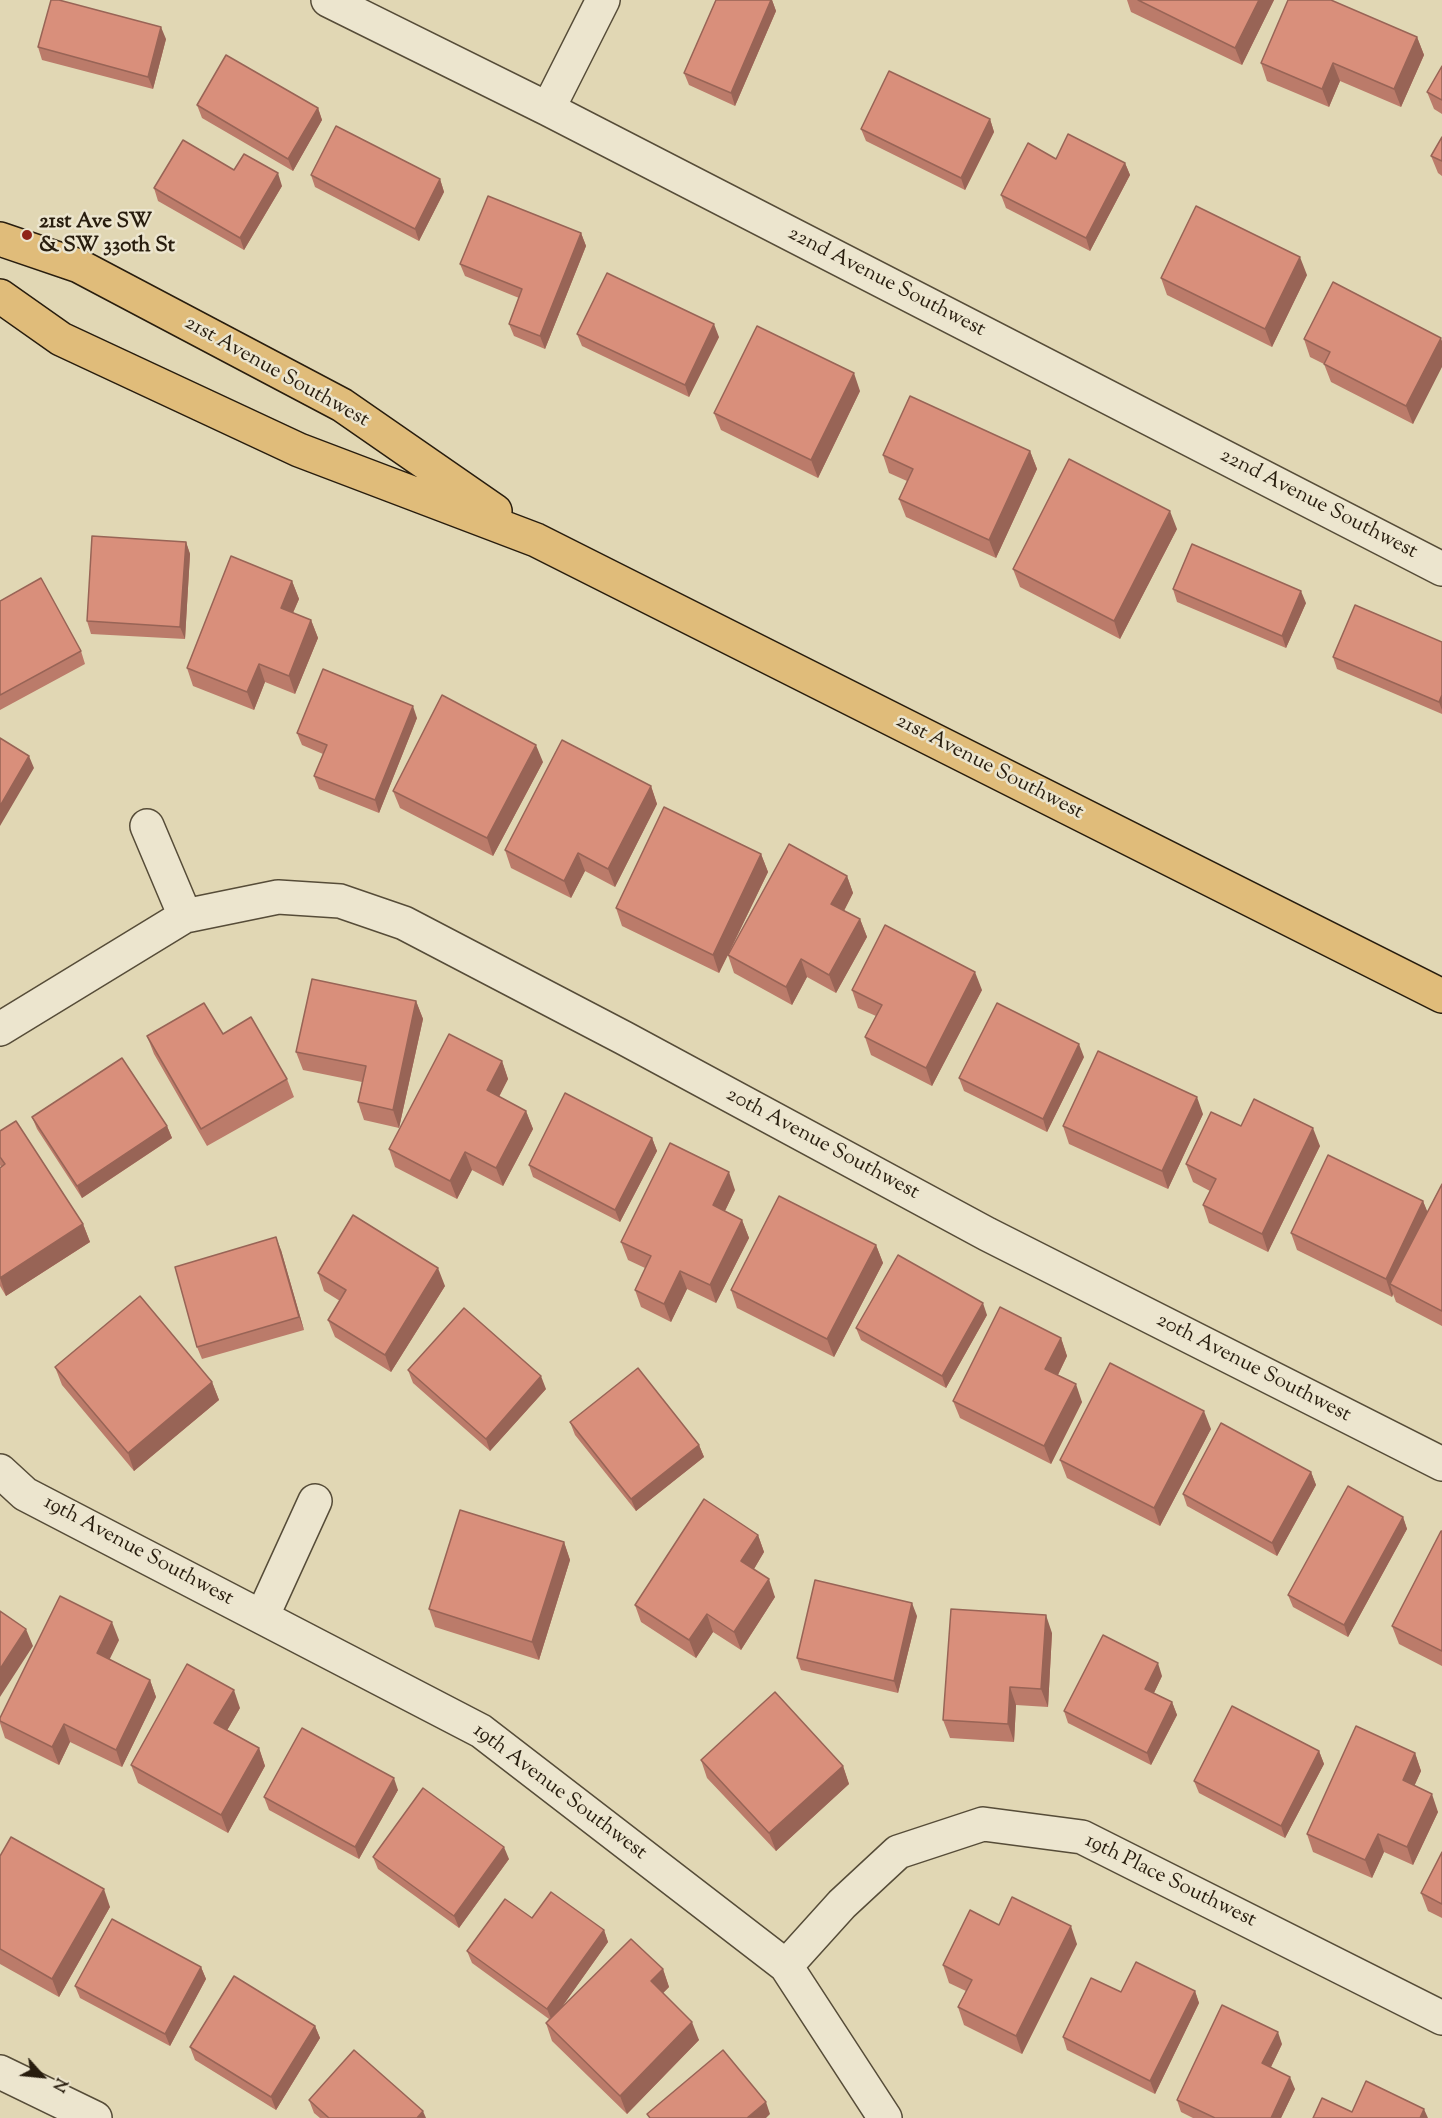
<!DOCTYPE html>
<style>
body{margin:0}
#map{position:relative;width:1442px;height:2118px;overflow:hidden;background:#e1d7b4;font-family:"Sorts Mill Goudy",serif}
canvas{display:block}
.north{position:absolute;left:12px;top:2046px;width:60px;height:60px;-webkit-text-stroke:4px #ece5ce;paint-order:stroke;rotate:117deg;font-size:16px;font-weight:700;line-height:24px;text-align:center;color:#281d0e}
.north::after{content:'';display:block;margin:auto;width:21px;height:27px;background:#281d0e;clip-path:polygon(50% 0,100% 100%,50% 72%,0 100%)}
</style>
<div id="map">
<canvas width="1442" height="2118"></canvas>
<div class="north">N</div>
</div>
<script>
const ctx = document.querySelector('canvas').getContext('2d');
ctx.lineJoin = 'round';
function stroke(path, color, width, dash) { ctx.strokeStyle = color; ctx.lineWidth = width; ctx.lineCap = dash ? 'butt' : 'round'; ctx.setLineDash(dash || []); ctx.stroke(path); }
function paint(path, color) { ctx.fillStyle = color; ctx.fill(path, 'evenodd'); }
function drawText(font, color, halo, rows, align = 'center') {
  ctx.font = font + ' "Sorts Mill Goudy",serif'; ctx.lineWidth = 5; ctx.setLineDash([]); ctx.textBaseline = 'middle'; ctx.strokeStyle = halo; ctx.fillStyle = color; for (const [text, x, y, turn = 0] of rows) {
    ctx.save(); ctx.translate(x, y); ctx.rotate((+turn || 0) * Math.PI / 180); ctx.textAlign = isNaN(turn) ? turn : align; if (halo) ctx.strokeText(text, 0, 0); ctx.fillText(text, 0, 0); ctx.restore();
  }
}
const minor = new Path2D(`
 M328,0L548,109L1442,569
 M548,109L603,0
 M147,826L185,916
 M0,1029L185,916L278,897L340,901L404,923L624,1038L987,1234L1442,1464
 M0,1471L25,1494L481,1731L786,1966L885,2118
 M262,1617L315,1501
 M786,1966L842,1904L898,1852L983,1824L1082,1837L1442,2018
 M0,2072L95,2118`);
const primary = new Path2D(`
 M0,239L79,266L342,405L495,511
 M0,296L61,339L299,450L536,540L1442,996`);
const wall = new Path2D(`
 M716,0H772L776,11L735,106L689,85L684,73Z
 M1127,0H1274L1242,65L1131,12Z
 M1417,37L1424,55L1401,107L1340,81L1329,107L1267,81L1261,63Z
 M166,39L153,89L42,60L38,47Z
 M1442,66V114L1434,109L1427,92Z
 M197,105L318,108L322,120L293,171L202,118Z
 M990,119L994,132L965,190L866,141L861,129Z
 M1442,137V176L1438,173L1431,156Z
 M1056,159L1125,163L1130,175L1090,251L1006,208L1001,195Z
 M311,175L440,179L444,192L419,241L315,187Z
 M282,186L244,250L158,201L154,188Z
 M581,233L586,246L545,349L514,336L509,324L519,298L465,276L460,264Z
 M1307,275L1272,347L1167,295L1161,278Z
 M577,334L719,337L689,397L582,346Z
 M1441,338L1413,424L1331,382L1324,364L1310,357L1304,339Z
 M860,391L818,478L721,430L714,413Z
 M1030,451L1037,469L996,558L906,517L899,499L907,481L889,473L883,455Z
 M1177,529L1120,639L1020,587L1013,569Z
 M186,542L190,554L185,639L91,634L87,621Z
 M292,581L299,599L293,613L311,620L318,638L295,694L265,682L254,710L193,686L187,668Z
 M1173,589L1306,603L1286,648L1177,602Z
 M0,601L81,651L85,664L0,710Z
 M1442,642V714L1337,669L1333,657Z
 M417,718L379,813L319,789L314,776L323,754L302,745L297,733Z
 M543,762L493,856L400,808L393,791Z
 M651,786L657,804L615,887L585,871L571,898L511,868L505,850Z
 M761,854L768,872L729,953L847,876L853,893L844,911L860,919L867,937L836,993L807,977L792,1005L734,973L728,955L719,973L622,926L616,908Z
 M852,990H982L932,1086L871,1055L865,1037L876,1016L858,1008Z
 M416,1001L423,1019L399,1128L364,1120L358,1102L362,1082L303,1070L296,1052Z
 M147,1036L287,1079L294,1097L207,1146L154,1054Z
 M1084,1057L1047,1132L964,1091L959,1078Z
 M502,1061L508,1079L499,1097L526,1111L533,1129L503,1186L472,1170L457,1199L395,1167L389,1149Z
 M1203,1114L1168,1189L1069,1144L1063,1126Z
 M32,1117L167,1126L172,1138L82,1198L37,1129Z
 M1241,1126L1320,1146L1268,1252L1209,1223L1203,1205L1210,1191L1193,1182L1186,1164Z
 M0,1131L83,1224L90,1242L6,1296L0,1286V1168L1,1167L0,1165Z
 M652,1138L657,1151L620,1222L533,1177L529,1165Z
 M1442,1184V1326L1396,1302L1393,1294L1392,1297L1297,1250L1291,1233L1423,1201L1427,1212Z
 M735,1190L725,1211L742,1220L749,1238L716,1303L687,1289L671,1322L641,1307L635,1290L645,1268L628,1260L621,1242Z
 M876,1245L883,1263L834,1357L737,1308L731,1290Z
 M281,1250L304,1330L202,1359L197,1347Z
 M318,1273L445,1286L391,1372L335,1337L328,1320L340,1301L324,1291Z
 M987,1315L946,1388L861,1340L856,1328Z
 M1061,1338L1067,1356L1058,1375L1082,1402L1051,1464L960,1418L953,1401Z
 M55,1367L212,1382L219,1400L134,1471L62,1385Z
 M408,1370L546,1389L490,1451L413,1383Z
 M570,1422L699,1445L704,1457L636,1511L575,1435Z
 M1211,1429L1160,1526L1067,1478L1060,1460Z
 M1311,1472L1316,1485L1277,1556L1187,1506L1183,1494Z
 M1403,1517L1407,1529L1348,1637L1293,1607L1288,1595Z
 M1442,1531V1666L1399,1644L1392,1626Z
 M758,1535L764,1552L754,1569L775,1597L741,1650L713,1632L696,1658L641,1622L635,1605Z
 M564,1542L570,1560L539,1660L435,1627L429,1609Z
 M917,1616L898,1693L801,1670L797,1658Z
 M1052,1633L1048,1707L1016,1705L1014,1742L950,1738L943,1720Z
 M119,1640L109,1659L150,1680L156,1697L122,1767L70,1742L59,1765L5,1738L0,1723V1718Z
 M1162,1676L1154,1693L1172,1702L1177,1715L1151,1765L1068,1723L1064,1711Z
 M240,1708L227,1730L259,1748L265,1766L228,1833L138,1783L131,1765Z
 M1319,1751L1324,1764L1285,1838L1199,1793L1194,1781Z
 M1415,1753L1421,1771L1414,1786L1438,1812L1413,1865L1384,1852L1372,1878L1313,1852L1307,1834Z
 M701,1760L843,1766L849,1784L776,1851L707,1778Z
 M398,1790L359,1859L269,1810L264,1797Z
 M1442,1852V1918L1428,1911L1421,1893Z
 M0,1856L110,1907L59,1997L0,1964Z
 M373,1857L509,1859L459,1928L378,1869Z
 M532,1918L604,1930L608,1942L561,2008L663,1969L669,1987L663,1993L699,2040L627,2114L552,2041L546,2023L549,2019L472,1963L467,1951Z
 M999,1925L1077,1944L1022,2054L964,2025L958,2007L966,1991L949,1983L943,1965Z
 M201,1967L206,1979L170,2046L80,1998L75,1986Z
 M1195,1991L1199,2003L1155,2094L1067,2050L1063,2037L1121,1992Z
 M315,2026L320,2038L276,2110L195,2060L190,2047Z
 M1282,2044L1271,2067L1295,2089L1281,2118H1193L1181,2112L1177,2100Z
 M309,2100L426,2118H320L314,2113Z`);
const shadedWall = new Path2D(`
 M771,0H772L776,11L735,106L731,93Z
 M1259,0H1274L1242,65L1235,48Z
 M161,27L166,39L153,89L148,77Z
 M1417,37L1424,55L1401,107L1394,89Z
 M1333,63L1340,81L1329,107L1322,89Z
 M318,108L322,120L293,171L288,159Z
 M990,119L994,132L965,190L961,178Z
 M1125,163L1130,175L1090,251L1086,238Z
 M278,173L282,186L244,250L240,238Z
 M440,179L444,192L419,241L415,229Z
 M581,233L586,246L545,349L540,336Z
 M1300,257L1307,275L1272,347L1265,329Z
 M714,324L719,337L689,397L685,385Z
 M1441,338L1442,341V367L1413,424L1406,406Z
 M854,373L860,391L818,478L811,460Z
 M1030,451L1037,469L996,558L989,540Z
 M1170,511L1177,529L1120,639L1114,621Z
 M186,542L190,554L185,639L180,627Z
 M292,581L299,599L287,626L281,608Z
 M1301,591L1306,603L1286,648L1282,636Z
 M311,620L318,638L295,694L289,676Z
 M259,664L265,682L254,710L247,692Z
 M1442,695V710L1439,702Z
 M413,706L417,718L379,813L375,800Z
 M536,745L543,762L493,856L487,838Z
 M29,756L34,768L0,826V806Z
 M651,786L657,804L615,887L608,869Z
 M578,853L585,871L571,898L564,881Z
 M761,854L768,872L719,973L713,955Z
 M847,876L853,893L838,922L831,904Z
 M860,919L867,937L836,993L829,975Z
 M801,959L807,977L792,1005L786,987Z
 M975,972L982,990L932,1086L926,1068Z
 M416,1001L423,1019L399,1128L393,1110Z
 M1079,1044L1084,1057L1047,1132L1043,1119Z
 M502,1061L508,1079L493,1108L487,1090Z
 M1197,1097L1203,1114L1168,1189L1162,1171Z
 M526,1111L533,1129L503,1186L496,1168Z
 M167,1126L172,1138L82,1198L77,1186Z
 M1313,1128L1320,1146L1268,1252L1262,1234Z
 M652,1138L657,1151L620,1222L615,1210Z
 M465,1152L472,1170L457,1199L450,1181Z
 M729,1172L735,1190L719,1223L713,1205Z
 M1423,1201L1430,1218L1390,1284L1393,1294L1392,1297L1386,1279Z
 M742,1220L749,1238L716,1303L710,1285Z
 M83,1224L90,1242L6,1296L0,1278Z
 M276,1237L281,1250L304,1330L299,1317Z
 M876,1245L883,1263L834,1357L827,1339Z
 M438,1268L445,1286L391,1372L385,1355Z
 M680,1271L687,1289L671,1322L664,1304Z
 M983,1303L987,1315L946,1388L942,1376Z
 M1061,1338L1067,1356L1052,1387L1045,1369Z
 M541,1376L546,1389L490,1451L486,1439Z
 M212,1382L219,1400L134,1471L128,1453Z
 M1076,1384L1082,1402L1051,1464L1044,1446Z
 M1204,1411L1211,1429L1160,1526L1154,1508Z
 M699,1445L704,1457L636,1511L631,1499Z
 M1311,1472L1316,1485L1277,1556L1272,1543Z
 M1403,1517L1407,1529L1348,1637L1344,1625Z
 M758,1535L764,1552L748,1579L741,1561Z
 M564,1542L570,1560L539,1660L532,1642Z
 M769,1579L775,1597L741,1650L734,1632Z
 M912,1603L917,1616L898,1693L894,1681Z
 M707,1614L713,1632L696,1658L689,1640Z
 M1046,1615L1052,1633L1048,1707L1041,1689Z
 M112,1622L119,1640L104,1671L97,1653Z
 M26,1629L33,1646L0,1697V1669Z
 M1158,1663L1162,1676L1150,1701L1145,1689Z
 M150,1680L156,1697L122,1767L116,1750Z
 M1010,1687L1016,1705L1014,1742L1008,1724Z
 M234,1690L240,1708L221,1741L214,1723Z
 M1172,1702L1177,1715L1151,1765L1147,1753Z
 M64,1724L70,1742L59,1765L52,1747Z
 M259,1748L265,1766L228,1833L221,1815Z
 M1319,1751L1324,1764L1285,1838L1281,1826Z
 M1415,1753L1421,1771L1409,1798L1403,1780Z
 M843,1766L849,1784L776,1851L769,1833Z
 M394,1778L398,1790L359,1859L355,1847Z
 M1432,1794L1438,1812L1413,1865L1407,1847Z
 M1378,1834L1384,1852L1372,1878L1365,1860Z
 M504,1847L509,1859L459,1928L454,1916Z
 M104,1889L110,1907L59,1997L52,1979Z
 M1071,1926L1077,1944L1022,2054L1016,2036Z
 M604,1930L608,1942L552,2021L547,2009Z
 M201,1967L206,1979L170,2046L165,2034Z
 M663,1969L669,1987L657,1999L651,1981Z
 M1195,1991L1199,2003L1155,2094L1150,2081Z
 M692,2022L699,2040L627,2114L620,2096Z
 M315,2026L320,2038L276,2110L271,2097Z
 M1278,2032L1282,2044L1267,2075L1262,2063Z
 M1290,2077L1295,2089L1281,2118H1271Z
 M766,2102L770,2114L766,2118H747Z
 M1424,2109L1428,2118H1420Z
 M423,2111L426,2118H417Z`);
const building = new Path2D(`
 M51,0H59L161,27L148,77L38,47Z
 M716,0H771L731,93L684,73Z
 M1138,0H1259L1235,48Z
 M1288,0H1331L1417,37L1394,89L1333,63L1322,89L1261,63Z
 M226,55L318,108L288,159L197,105Z
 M1442,66V100L1427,92Z
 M889,71L990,119L961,178L861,129Z
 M336,126L440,179L415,229L311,175Z
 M1068,134L1125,163L1086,238L1001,195L1028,143L1056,159Z
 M1442,137V161L1431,156Z
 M183,140L234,170L244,154L278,173L240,238L154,188Z
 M488,196L581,233L540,336L509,324L522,289L460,264Z
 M1196,206L1300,257L1265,329L1161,278Z
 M607,273L714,324L685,385L577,334Z
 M1333,282L1441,338L1406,406L1324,364L1330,352L1304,339Z
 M757,326L854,373L811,460L714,413Z
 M910,396L1030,451L989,540L899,499L913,469L883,455Z
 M1069,459L1170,511L1114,621L1013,569Z
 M92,536L186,542L180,627L87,621Z
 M1192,544L1301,591L1282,636L1173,589Z
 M231,556L292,581L281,608L311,620L289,676L259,664L247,692L187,668Z
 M41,578L81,651L0,695V601Z
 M1355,605L1442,642V695L1439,702L1333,657Z
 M323,669L413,706L375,800L314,776L327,745L297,733Z
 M442,695L536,745L487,838L393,791Z
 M0,738L29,756L0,806Z
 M562,740L651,786L608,869L578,853L564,881L505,850Z
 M664,807L761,854L713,955L616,908Z
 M789,844L847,876L831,904L860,919L829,975L801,959L786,987L728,955Z
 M885,925L975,972L926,1068L865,1037L882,1005L852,990Z
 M312,979L416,1001L393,1110L358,1102L366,1066L296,1052Z
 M204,1003L223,1034L251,1017L287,1079L201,1129L147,1036Z
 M997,1003L1079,1044L1043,1119L959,1078Z
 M449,1034L502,1061L487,1090L526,1111L496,1168L465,1152L450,1181L389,1149Z
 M1098,1051L1197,1097L1162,1171L1063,1126Z
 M122,1058L167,1126L77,1186L32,1117Z
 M565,1093L652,1138L615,1210L529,1165Z
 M1254,1099L1313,1128L1262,1234L1203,1205L1216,1179L1186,1164L1211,1112L1241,1126Z
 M16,1121L83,1224L0,1278V1168L5,1164L0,1157V1131Z
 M670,1143L729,1172L713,1205L742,1220L710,1285L680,1271L664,1304L635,1290L651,1256L621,1242Z
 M1328,1155L1423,1201L1386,1279L1291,1233Z
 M1442,1184V1311L1390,1284Z
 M779,1196L876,1245L827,1339L731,1290Z
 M353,1215L438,1268L385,1355L328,1320L346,1290L318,1273Z
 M276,1237L299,1317L197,1347L175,1267Z
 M898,1255L983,1303L942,1376L856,1328Z
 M140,1296L212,1382L128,1453L55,1367Z
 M1000,1307L1061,1338L1045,1369L1076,1384L1044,1446L953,1401Z
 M464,1308L541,1376L486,1439L408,1370Z
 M1110,1363L1204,1411L1154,1508L1060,1460Z
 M638,1368L699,1445L631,1499L570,1422Z
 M1221,1423L1311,1472L1272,1543L1183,1494Z
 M1348,1486L1403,1517L1344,1625L1288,1595Z
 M704,1499L758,1535L741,1561L769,1579L734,1632L707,1614L689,1640L635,1605Z
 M460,1510L564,1542L532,1642L429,1609Z
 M1441,1531H1442V1651L1392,1626Z
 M815,1580L912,1603L894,1681L797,1658Z
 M60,1596L112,1622L97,1653L150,1680L116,1750L64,1724L52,1747L0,1721V1718Z
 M951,1609L1046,1615L1041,1689L1010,1687L1008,1724L943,1720Z
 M0,1611L26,1629L0,1669Z
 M1103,1635L1158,1663L1145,1689L1172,1702L1147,1753L1064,1711Z
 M187,1664L234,1690L214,1723L259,1748L221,1815L131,1765Z
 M775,1692L843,1766L769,1833L701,1760Z
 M1232,1706L1319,1751L1281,1826L1194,1781Z
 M1356,1726L1415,1753L1403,1780L1432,1794L1407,1847L1378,1834L1365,1860L1307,1834Z
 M302,1728L394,1778L355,1847L264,1797Z
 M423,1788L504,1847L454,1916L373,1857Z
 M11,1837L104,1889L52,1979L0,1949V1856Z
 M1442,1852V1904L1421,1893Z
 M551,1892L604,1930L547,2009L467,1951L505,1899L532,1918Z
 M1012,1897L1071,1926L1016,2036L958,2007L972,1980L943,1965L970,1910L999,1925Z
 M112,1919L201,1967L165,2034L75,1986Z
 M631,1939L663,1969L651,1981L692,2022L620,2096L546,2023Z
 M1136,1962L1195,1991L1150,2081L1063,2037L1091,1978L1121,1992Z
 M234,1976L315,2026L271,2097L190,2047Z
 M1222,2005L1278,2032L1262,2063L1290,2077L1271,2118H1215L1177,2100Z
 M354,2050L423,2111L417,2118H329L309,2100Z
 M723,2050L766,2102L747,2118H650L647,2114Z
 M1366,2081L1424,2109L1420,2118H1313L1322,2098L1352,2112Z`);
const markers = [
 [27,235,6,"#8f2418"]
];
const poiNames = [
 ["21st Ave SW",39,223],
 ["& SW 330th St",39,247]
];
const streetNames = [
 ["22nd Avenue Southwest",886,283,27],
 ["21st Avenue Southwest",276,373,29],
 ["22nd Avenue Southwest",1318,505,27],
 ["21st Avenue Southwest",989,768,27],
 ["20th Avenue Southwest",822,1145,28],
 ["20th Avenue Southwest",1253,1369,27],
 ["19th Avenue Southwest",138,1552,28],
 ["19th Avenue Southwest",559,1793,37],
 ["19th Place Southwest",1170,1882,26]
];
stroke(minor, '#564c38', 36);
stroke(primary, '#281d0e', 36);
stroke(minor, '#ece5ce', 33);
stroke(primary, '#e0bc7a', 33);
paint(wall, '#bb7b6a');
paint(shadedWall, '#986456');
paint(building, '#d98f7b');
stroke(building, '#986456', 1.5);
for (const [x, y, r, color] of markers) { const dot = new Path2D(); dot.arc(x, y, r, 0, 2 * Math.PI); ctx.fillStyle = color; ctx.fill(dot); stroke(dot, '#ece5ce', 2); }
drawText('bold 21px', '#281d0e', '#ece5ce', poiNames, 'left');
drawText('21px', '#281d0e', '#ece5ce', streetNames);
</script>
